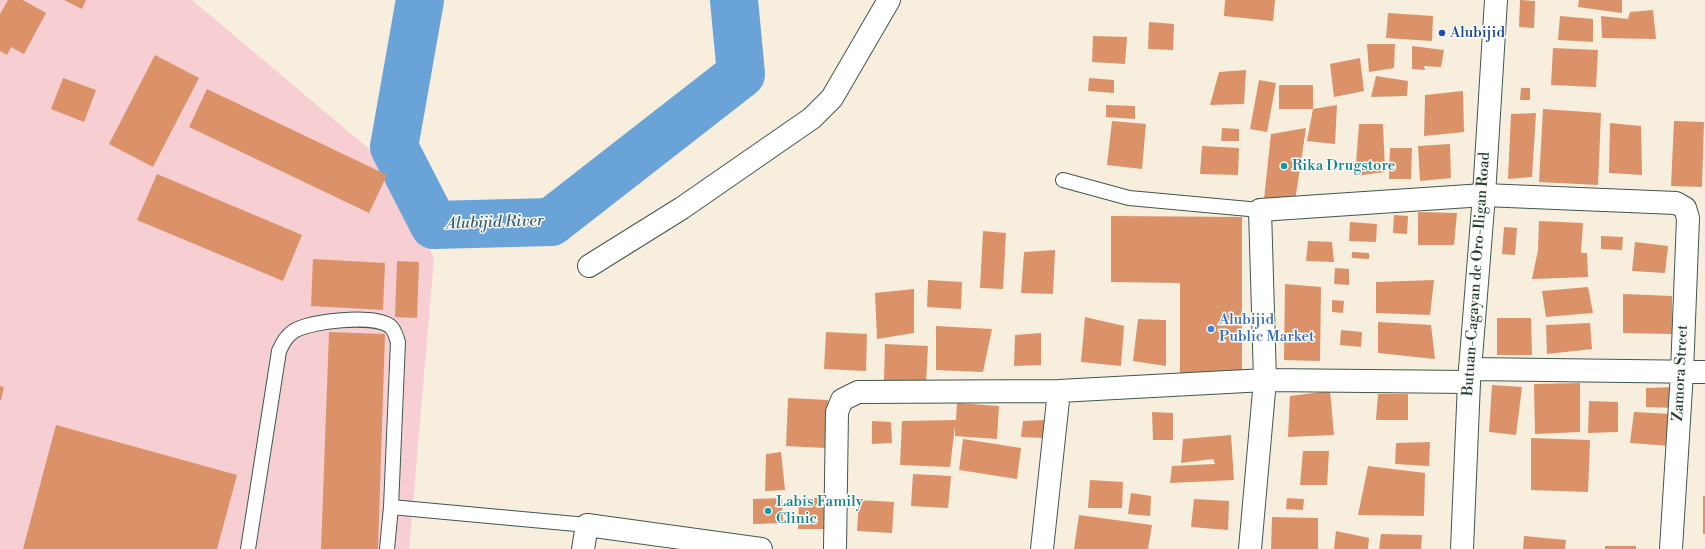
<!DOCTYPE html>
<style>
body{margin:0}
canvas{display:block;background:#f7eede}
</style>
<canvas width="1705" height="549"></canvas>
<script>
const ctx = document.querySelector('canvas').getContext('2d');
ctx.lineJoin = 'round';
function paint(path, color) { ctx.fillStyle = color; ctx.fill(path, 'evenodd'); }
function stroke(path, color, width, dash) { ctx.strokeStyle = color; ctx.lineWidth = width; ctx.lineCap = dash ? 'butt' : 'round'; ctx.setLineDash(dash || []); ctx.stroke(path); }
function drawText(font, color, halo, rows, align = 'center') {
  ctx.font = font + ' "Libre Bodoni",serif'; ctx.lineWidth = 3; ctx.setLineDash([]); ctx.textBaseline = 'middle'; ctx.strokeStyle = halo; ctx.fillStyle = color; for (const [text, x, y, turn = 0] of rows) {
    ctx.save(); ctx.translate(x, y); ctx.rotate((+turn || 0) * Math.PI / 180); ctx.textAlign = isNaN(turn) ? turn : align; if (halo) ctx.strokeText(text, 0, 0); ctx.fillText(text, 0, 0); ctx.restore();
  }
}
const built = new Path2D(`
 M0,0H192L394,170L434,259L409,549H0Z`);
const river = new Path2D(`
 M420,0L394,147L434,225L551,222L741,74L734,0`);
const building = new Path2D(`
 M8,0H23L46,13L24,54L11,47L7,55L0,51V14Z
 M64,0H86L82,9Z
 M1225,0H1275L1273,21L1224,16Z
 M1520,0L1535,1L1534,28L1519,27Z
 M1579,0H1622V13L1578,7Z
 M1653,10L1656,39L1602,38L1601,16L1628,19L1630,12Z
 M1388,13L1433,16L1432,41L1386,38Z
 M1560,16L1593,19V42L1558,40Z
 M1149,22L1174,24L1173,50L1148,49Z
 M1093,36L1127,37L1125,64L1092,62Z
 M1367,44H1395L1394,68L1369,72Z
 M1412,46L1444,50L1441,67L1424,66L1425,70L1412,69Z
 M1553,48L1598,50L1596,87L1551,85Z
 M155,55L199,78L153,167L109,144Z
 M1360,58L1364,91L1334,97L1330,64Z
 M1246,70L1244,104L1210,105L1219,72Z
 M1376,76L1408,81L1407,96L1371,97Z
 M63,78L96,90L84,122L51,109Z
 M1089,78L1114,80V93L1088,91Z
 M1259,80L1276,83L1267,132L1250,129Z
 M1279,85H1313V109H1279Z
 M1521,88H1530V100H1520Z
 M207,89L387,175L369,213L189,127Z
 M1463,91L1464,132L1424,136L1425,95Z
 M1106,105L1135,106V119L1106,117Z
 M1337,105L1335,144L1307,141L1313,109Z
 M1543,109L1601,113L1598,185L1539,182Z
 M1536,113L1532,177L1508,179L1511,114Z
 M1112,121L1146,124L1142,169L1107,165Z
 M1674,121L1704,122L1702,187L1671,186Z
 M1610,123L1641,126L1642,175L1609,173Z
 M1359,124H1383L1385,172L1355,176Z
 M1222,128L1239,129V141H1221Z
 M1306,128L1295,201L1264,199L1271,134Z
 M1450,144L1451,178L1420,181L1418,146Z
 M1202,146L1239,148L1238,175L1200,174Z
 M1390,148H1412L1411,179H1389Z
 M157,174L302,235L283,281L137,220Z
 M1418,212L1457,213L1454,245H1418Z
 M1394,215L1408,216L1407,234L1393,233Z
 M1111,216L1242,217V375H1180V283L1111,282Z
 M1539,221L1583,223L1581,253H1587L1588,277L1532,279L1538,250Z
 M1350,222L1377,224L1376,242L1349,241Z
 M1504,227L1517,228L1515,255L1502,254Z
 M983,231L1006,233L1003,289L980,288Z
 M1601,236L1623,237L1622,250L1601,249Z
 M1308,241L1332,242L1334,262L1306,261Z
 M1635,242L1668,246L1665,273L1632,271Z
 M1055,250L1053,294L1021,293L1024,252Z
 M1352,252L1369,253V259L1352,258Z
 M313,259L385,263L383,310L311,306Z
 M397,261L419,262L417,318L395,317Z
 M1335,268L1349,269V285L1334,284Z
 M928,280L962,282L961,309L927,307Z
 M1434,280L1430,315L1376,313V282Z
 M1285,284L1321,287L1320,361L1284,360Z
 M1588,287L1593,313L1546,317L1542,291Z
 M914,289V333L877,339L875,293Z
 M1623,294L1672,296V334L1623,333Z
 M1332,300L1344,301L1343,313L1332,312Z
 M1085,317L1124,326L1121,366L1081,362Z
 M1497,318H1531L1532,355H1497Z
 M1138,319L1166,320V366L1133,361Z
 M1378,322L1431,325L1435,359L1378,353Z
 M1590,323L1592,349L1547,354L1546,325Z
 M936,326L992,329L983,372L936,370Z
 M1341,330L1362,332L1361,347L1340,345Z
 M329,332L385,334L378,549H321Z
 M826,332L867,334L866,371L824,369Z
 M1041,333V365L1014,366L1015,335Z
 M885,344L928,346L926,382L884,380Z
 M1580,383V432L1535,434L1534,384Z
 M1492,385L1522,387L1516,435L1489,432Z
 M0,386L4,387L1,400H0Z
 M1677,387L1675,408L1646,407V388Z
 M1330,391L1334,435L1288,437L1290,396Z
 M1378,394H1408V420H1376Z
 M788,398L828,400L826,448L786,446Z
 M1589,401L1618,402V432L1588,433Z
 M957,403L999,406L997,439L955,436V426L950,467L900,465L902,421L956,420Z
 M1152,412L1173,413V440H1153Z
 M1634,412L1672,414L1671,446L1630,443Z
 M1045,420L1044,438L1021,437L1023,421Z
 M872,421L891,422L892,443L872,444Z
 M56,425L237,475L217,549H23Z
 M1231,435L1234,480L1170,483L1172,466L1215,464L1213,459L1181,463L1183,439Z
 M1531,438L1590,440L1588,492L1531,490Z
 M963,439L1021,448L1017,479L959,470Z
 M1430,442L1429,466L1395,464L1396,443Z
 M1303,451H1329L1327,485H1300Z
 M781,452L785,490L765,491L766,454Z
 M1368,466L1425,473L1424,516L1358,515Z
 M913,474L951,476L948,508L911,506Z
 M1090,480L1123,482L1122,508H1088Z
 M1131,493L1151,496L1150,516L1128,514Z
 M1703,496H1705V534H1703Z
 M782,498L783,523L753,524V499Z
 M799,498H829V529H798Z
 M1287,498L1304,499L1303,510L1286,509Z
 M1194,499L1229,501L1228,530L1191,527Z
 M859,500L894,502L892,533L857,531Z
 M1079,515L1152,525L1148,549H1074Z
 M1272,517L1318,518V549H1271Z
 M1336,531L1369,538L1368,549H1334Z
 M1381,534L1422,535L1421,549H1379Z
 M1524,536L1566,540L1565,549H1523Z
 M1605,546H1636V549H1605Z`);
const service = new Path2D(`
 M1063,180L1129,198L1260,210
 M248,549L279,351C283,343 286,336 294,331C311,321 372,314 390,326C395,330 396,337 398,342L391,507
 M387,549L391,507L587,525`);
const minor = new Path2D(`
 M589,266L682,208L812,118L832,98L889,0
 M1470,369L1705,372
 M583,549L587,525L761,549
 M835,549L837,412L842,400L858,392L1059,391L1265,380L1469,382
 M1042,549L1059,391
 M1250,549L1265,380L1260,210L1484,195L1676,203L1685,208L1688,218L1682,372L1671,549`);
const trunk = new Path2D(`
 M1462,549L1469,382L1484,195L1496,0`);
const markers = [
 [1442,33,4,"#1a4fb4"],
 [1284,166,4,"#0f9aa8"],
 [1211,329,4,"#3f7fe0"],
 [768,511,4,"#0f9aa8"]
];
const transitNames = [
 ["Alubijid",1450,33]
];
const cultureNames = [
 ["Rika Drugstore",1292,166],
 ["Labis Family",776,502],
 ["Clinic",776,519]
];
const streetNames = [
 ["Butuan-Cagayan de Oro-Iligan Road",1477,274,-86],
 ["Zamora Street",1681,373,-87]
];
const shopNames = [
 ["Alubijid",1219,320],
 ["Public Market",1219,337]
];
const waterNames = [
 ["Alubijid River",495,223,-2]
];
paint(built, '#f7cfd2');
stroke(river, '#69a3d8', 48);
paint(building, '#db9269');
stroke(service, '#3f584e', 16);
stroke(minor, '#3f584e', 24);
stroke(trunk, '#3f584e', 24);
stroke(service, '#fff', 14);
stroke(minor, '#fff', 22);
stroke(trunk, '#fff', 22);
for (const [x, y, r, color] of markers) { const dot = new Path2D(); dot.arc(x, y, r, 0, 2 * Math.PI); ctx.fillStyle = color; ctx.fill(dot); stroke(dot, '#fdfcf7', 1.5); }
drawText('15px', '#164399', '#fdfcf7', transitNames, 'left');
drawText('15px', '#0d838f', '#fdfcf7', cultureNames, 'left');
drawText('15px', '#1f3d34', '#fdfcf7', streetNames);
drawText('15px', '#366cbe', '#fdfcf7', shopNames, 'left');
drawText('italic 16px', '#39616d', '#fdfcf7', waterNames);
</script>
